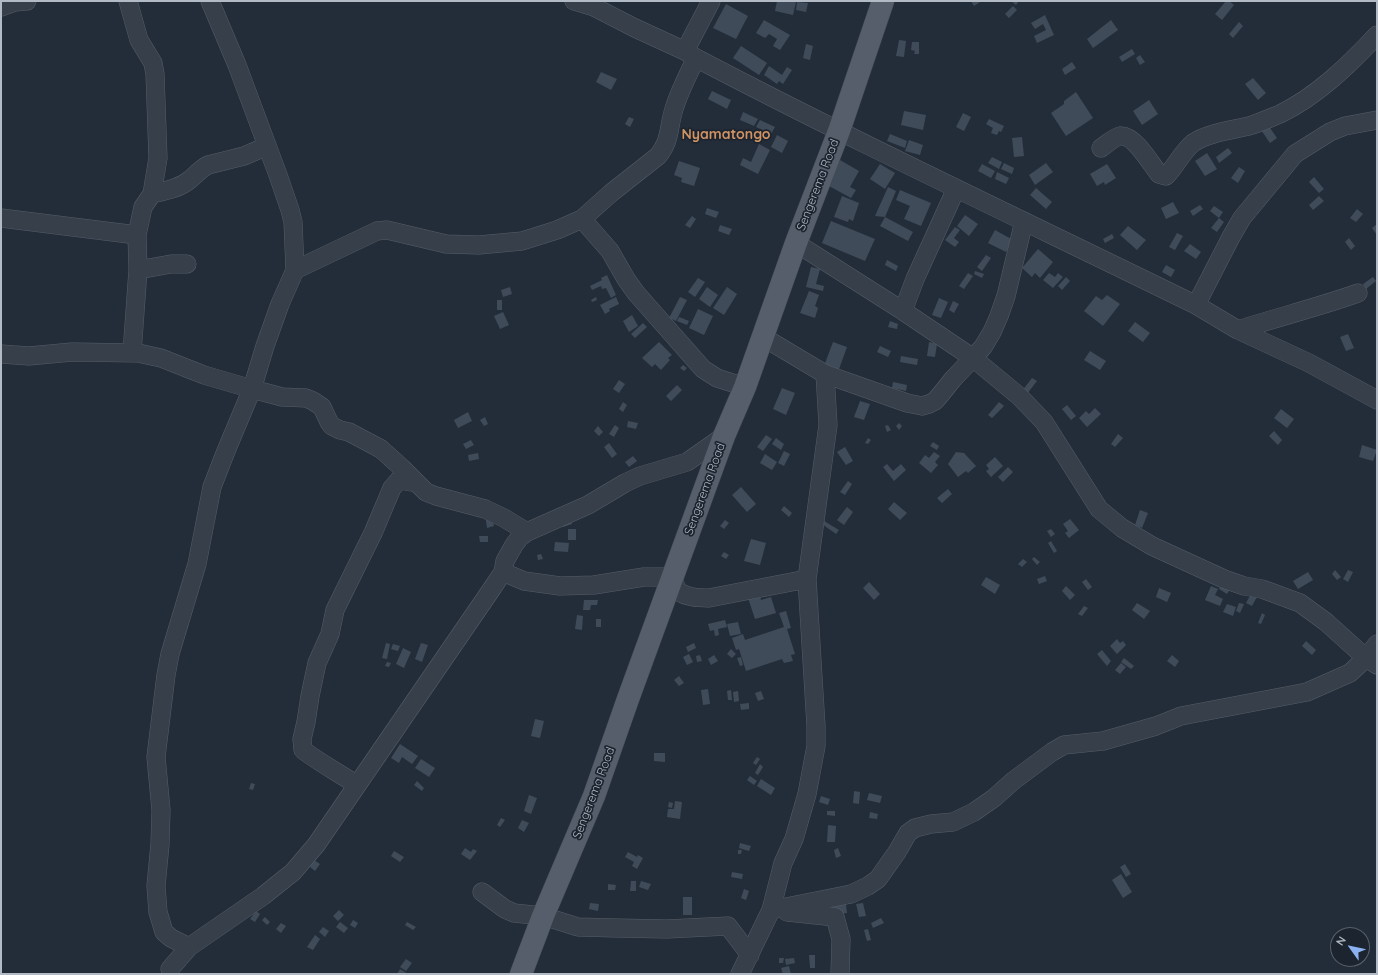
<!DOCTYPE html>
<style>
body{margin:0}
#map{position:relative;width:1378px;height:975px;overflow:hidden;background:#232d3a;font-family:Quicksand,sans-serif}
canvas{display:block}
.frame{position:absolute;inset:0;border:2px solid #b2bac6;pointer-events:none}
.north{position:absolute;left:1330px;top:927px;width:40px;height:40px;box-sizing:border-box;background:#1c242f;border:1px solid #58606b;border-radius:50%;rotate:303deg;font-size:11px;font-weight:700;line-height:16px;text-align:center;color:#b2bac6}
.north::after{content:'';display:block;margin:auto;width:14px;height:18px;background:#8ab2f3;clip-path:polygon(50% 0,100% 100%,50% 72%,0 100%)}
</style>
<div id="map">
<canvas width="1378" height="975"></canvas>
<div class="frame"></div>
<div class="north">N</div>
</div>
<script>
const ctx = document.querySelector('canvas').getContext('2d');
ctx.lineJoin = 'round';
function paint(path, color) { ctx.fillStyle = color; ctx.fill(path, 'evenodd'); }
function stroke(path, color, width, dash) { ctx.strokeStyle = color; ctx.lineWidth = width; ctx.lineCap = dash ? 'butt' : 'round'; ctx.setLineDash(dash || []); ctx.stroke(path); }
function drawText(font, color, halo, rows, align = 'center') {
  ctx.font = font + ' Quicksand,sans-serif'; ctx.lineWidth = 3.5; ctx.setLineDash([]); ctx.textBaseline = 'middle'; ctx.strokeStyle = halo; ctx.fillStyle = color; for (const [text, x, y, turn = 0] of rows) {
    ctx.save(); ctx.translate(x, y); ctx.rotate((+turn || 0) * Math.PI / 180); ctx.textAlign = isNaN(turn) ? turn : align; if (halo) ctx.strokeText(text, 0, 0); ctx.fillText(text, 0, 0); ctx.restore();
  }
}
const building = new Path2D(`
 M777,1L796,2L793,15L775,11Z
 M971,1H979L980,2L974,6Z
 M1011,1H1019L1016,5Z
 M1226,1H1229L1234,5L1222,20L1215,14Z
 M797,2L808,3L806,12L796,10Z
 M726,4L748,16L736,39L713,28Z
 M1013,6L1017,10L1009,18L1005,14Z
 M1045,15L1054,35L1037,43L1034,36L1046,30L1043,24L1035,29L1031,23Z
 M764,20L790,35L780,50L773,46L777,39L769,34L765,38L756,33Z
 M1111,20L1118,30L1093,48L1087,39Z
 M1239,22L1243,26L1233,38L1229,34Z
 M899,40L906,41L904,57L896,56Z
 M912,42H919V54H914L915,51L911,50Z
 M806,44L813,46L810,60L803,58Z
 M741,46L767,63L759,75L733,58Z
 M1132,49L1135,54L1122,62L1119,57Z
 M1140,55L1145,62L1140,65L1136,58Z
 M1072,62L1076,68L1065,75L1062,69Z
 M769,66L782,75L787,67L792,70L783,84L779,81L777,84L764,75Z
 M601,72L617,79L611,90L596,82Z
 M1253,78L1266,93L1258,100L1245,84Z
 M712,91L731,100L727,109L708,99Z
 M1076,92L1093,118L1066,136L1051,113L1064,104V101Z
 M1149,100L1158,114L1142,125L1133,111Z
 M904,111L926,115L923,130L901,125Z
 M743,112L758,119L754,126L740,120Z
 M963,113L971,117L964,131L956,127Z
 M629,117L634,119L630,127L625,124Z
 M989,119L1004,126L1001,132L999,131L997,135L991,133L993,128L986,124Z
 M760,120L775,127L771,134L756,127Z
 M1268,125L1277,138L1270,143L1261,130Z
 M890,134L907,141L905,148L887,141Z
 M777,135L788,141L782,153L771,147Z
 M1022,137L1024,156L1014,157L1012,138Z
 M909,140L923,145L920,155L905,151Z
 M759,144L770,150L758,174L740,165L743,158L751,162Z
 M1228,148L1232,153L1219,163L1216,157Z
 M1207,153L1217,169L1205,176L1195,161Z
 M992,157L1002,162L999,169L988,163Z
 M840,160L859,171L850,187L856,190L851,198L827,185Z
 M679,161L700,168L694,186L681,182L682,178L674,175Z
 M1004,163L1014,168L1012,174L1001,169Z
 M1046,163L1053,172L1035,185L1029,175Z
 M880,164L895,173L885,189L870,179Z
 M982,164L995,171L991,178L978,171Z
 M1107,164L1116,178L1105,185L1104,182L1097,186L1090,174Z
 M1239,167L1245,171L1238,183L1231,178Z
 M997,172L1009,178L1006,184L995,179Z
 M1314,177L1324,189L1319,193L1309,182Z
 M888,187L896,191L885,217L875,216Z
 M1036,188L1052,202L1046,209L1030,195Z
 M900,190L931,203L921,226L904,219L910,206L896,200Z
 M842,196L859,203L853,221L849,219L848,222L834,217Z
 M1319,196L1324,201L1313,210L1309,205Z
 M1173,202L1179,213L1166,219L1161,208Z
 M1200,205L1203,209L1193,216L1190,211Z
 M1214,206L1223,212L1219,218L1210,211Z
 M707,208L719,212L716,218L705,214Z
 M1357,209L1363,214L1356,222L1350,218Z
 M965,215L978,224L969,236L957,226Z
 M692,216L696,219L690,228L685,225Z
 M885,217L913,232L908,241L880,226Z
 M1219,218L1224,222L1217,232L1211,228Z
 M831,221L875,239L865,261L822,243Z
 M1377,224V235L1372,228Z
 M720,225L732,229L729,235L718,231Z
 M1128,226L1146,240L1137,250L1120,235Z
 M955,227L960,230L954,238L959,242L955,247L945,240Z
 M995,230L1013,240L1006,252L988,243Z
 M1177,233L1183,236L1175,250L1169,247Z
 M1112,234L1114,238L1105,243L1103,239Z
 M1349,238L1355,246L1351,250L1345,242Z
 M1190,244L1201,252L1196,259L1184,251Z
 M1038,249L1053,262L1040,278L1035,273L1032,277L1022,268Z
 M986,255L991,258L982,271L977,267Z
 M887,260L898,266L896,271L885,265Z
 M1166,265L1175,270L1171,277L1162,272Z
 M811,267L820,269L816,284L824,286L823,291L806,287Z
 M975,271L984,274L982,278L974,274Z
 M968,273L973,276L964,289L959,286Z
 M1049,273L1055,277L1058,273L1063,277L1053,288L1043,280Z
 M607,275L616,295L611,298L606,288L602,289L601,286L592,290L590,286L602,280L601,278Z
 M1066,277L1070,281L1062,290L1058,286Z
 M1373,277L1376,281L1366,289L1363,284Z
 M698,278L705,282L695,297L688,292Z
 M510,287L512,294L503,297L501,290Z
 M707,287L718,295L710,307L699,299Z
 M727,287L737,294L724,315L713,308Z
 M809,291L819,295L815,306L818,308L815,318L800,313Z
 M1107,295L1120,304L1103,326L1084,311L1096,296L1102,300Z
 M596,297L597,300L592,302L591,300Z
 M616,297L619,304L609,309L610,311L605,314L600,305Z
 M680,297L687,300L676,321L669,318Z
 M939,298L948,302L941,318L932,315Z
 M497,300H502V310H497Z
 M953,301L959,304L954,313L949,310Z
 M698,309L713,316L704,335L689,328Z
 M503,312L509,325L500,329L494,316Z
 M632,315L638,326L629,332L623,321Z
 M679,317L689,321L687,325L677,321Z
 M890,321L898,324L897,329L888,327Z
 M1135,322L1150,333L1143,342L1128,331Z
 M643,323L647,327L635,338L631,334Z
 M1348,334L1354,348L1346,351L1340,337Z
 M659,342L672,355L668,358L670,360L661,370L655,364L652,367L642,358Z
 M833,342L847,347L838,372L824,366Z
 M929,342L937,344L935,357L927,356Z
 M880,346L891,351L888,357L877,352Z
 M1090,351L1106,361L1100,370L1084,360Z
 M901,356L918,359L917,365L900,362Z
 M683,365L687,368L684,371L680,368Z
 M1032,378L1037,381L1027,394L1022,391Z
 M619,380L625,384L619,393L613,389Z
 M893,382L907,385L906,391L892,388Z
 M677,385L682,390L671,401L666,396Z
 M782,388L795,393L786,415L773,409Z
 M860,401L870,404L864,420L854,417Z
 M623,402L627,405L623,412L619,409Z
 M999,402L1004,406L992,418L988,415Z
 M1067,405L1076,416L1071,420L1062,409Z
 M1095,408L1101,414L1087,427L1079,418L1086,411L1089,414Z
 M1281,409L1294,419L1287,428L1274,418Z
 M468,412L472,421L458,428L454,420Z
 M485,417L488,424L484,426L480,420Z
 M628,421L638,423L636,429L627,427Z
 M899,423L902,426L899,430L896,426Z
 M615,425L619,428L614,437L609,434Z
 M888,425L891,430L887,432L885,426Z
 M598,426L603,432L599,436L594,431Z
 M1274,431L1282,440L1278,445L1269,436Z
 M1118,434L1123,438L1115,447L1111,444Z
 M766,435L772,439L763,451L757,447Z
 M776,438L784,444L781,450L772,444Z
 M868,438L871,440L868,444L865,443Z
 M471,440L474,445L466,449L463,444Z
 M933,442L939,446L937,450L930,446Z
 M609,443L617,454L612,458L604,447Z
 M1362,445L1377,450L1373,461L1359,457Z
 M845,447L853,461L846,465L837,452Z
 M784,451L790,454L784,466L778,463Z
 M934,452L940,456L935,462L938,465L931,473L919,463L925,455L929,458Z
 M956,452L964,453L976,466L968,473L966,471L958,477L948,464Z
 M478,453L479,459L469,461L468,455Z
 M765,454L777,462L772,470L760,463Z
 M633,456L637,461L629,467L625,462Z
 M995,457L1003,466L991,477L986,471L989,469L986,465Z
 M887,464L893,471L901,464L906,470L894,481L883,467Z
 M1008,467L1013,472L1003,482L998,477Z
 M848,481L852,484L845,495L840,492Z
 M741,487L756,504L747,512L732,495Z
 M948,489L952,494L942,503L937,498Z
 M894,502L907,513L900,520L888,509Z
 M784,506L792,513L789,517L781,510Z
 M847,507L853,512L844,525L837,520Z
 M1140,510L1148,513L1142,528L1135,525Z
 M491,513L494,526L487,528L485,514Z
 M1070,519L1079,530L1069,538L1065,533L1068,531L1063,524Z
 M571,520L572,524L563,527L562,522Z
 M725,520L729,523L724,529L720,526Z
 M824,521L839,530L836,534L822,524Z
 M568,529H576V540H568Z
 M1051,529L1055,534L1051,537L1047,531Z
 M479,536H488V542H480Z
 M751,539L766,543L760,565L744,561Z
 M1051,541L1057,551L1054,553L1048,543Z
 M555,542L569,543L568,552L554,551Z
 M724,552L729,555L726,559L721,556Z
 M541,554L543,559L538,560L537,555Z
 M1034,557L1040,562L1037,565L1032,559Z
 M1023,559L1027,562L1022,567L1018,564Z
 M1335,570L1341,577L1337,580L1332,574Z
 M1348,570L1353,572L1348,582L1343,579Z
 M1308,572L1313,580L1298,589L1293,581Z
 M1045,576L1047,581L1039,584L1037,579Z
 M986,577L1000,585L995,594L981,585Z
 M1086,579L1092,587L1088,590L1082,582Z
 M869,582L880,594L874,600L863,588Z
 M1222,584L1230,589L1227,594L1219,589Z
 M1066,586L1075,595L1070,600L1062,591Z
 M1211,586L1218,589L1215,595L1223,599L1220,606L1205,600Z
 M1159,588L1171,593L1167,602L1156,597Z
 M759,592L761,600L771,597L776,613L755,619L747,595Z
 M1252,592L1258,595L1252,606L1246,603Z
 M584,600H598L597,605H591L590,610H583Z
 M1137,603L1150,611L1144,619L1132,610Z
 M1239,603L1244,604L1240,613L1236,611Z
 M1227,604L1236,607L1233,616L1223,612Z
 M1084,606L1088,608L1082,616L1078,614Z
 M786,611L791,628L787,629L795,654L791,655L793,661L784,663L782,659L746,671L739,649L736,650L732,638L743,634L745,640L784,627L779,613Z
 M1262,613L1265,615L1261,624L1258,623Z
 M577,615L583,616L582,630L575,629Z
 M596,619H601V627H596Z
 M725,620L727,627L718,629L719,635L715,636L714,630L710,631L708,624Z
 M738,622L741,634L730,636L727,624Z
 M1117,639L1120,643L1123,641L1126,645L1117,654L1110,646Z
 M1306,641L1316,650L1312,655L1302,646Z
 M386,643L390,644L387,659L382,658Z
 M421,643L428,645L422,662L415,659Z
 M694,643L696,648L688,652L686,647Z
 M393,644L400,646L398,651L391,649Z
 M403,648L411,652L404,668L396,664Z
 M731,649L736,654L732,658L727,654Z
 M1102,650L1111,661L1107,666L1097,654Z
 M689,654L693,662L687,665L683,657Z
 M700,655L702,661L697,662L696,656Z
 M714,655L718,661L711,665L708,659Z
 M1172,655L1179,661L1175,667L1167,661Z
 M741,657L743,665L740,666L737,658Z
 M1124,658L1134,666L1131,669L1121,662Z
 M387,662L391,663L389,667L385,666Z
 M1121,663L1126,667L1120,674L1115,670Z
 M679,676L684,683L679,686L674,680Z
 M708,689L710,704L703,705L701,690Z
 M731,690L732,700H728L727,691Z
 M738,691L739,701L734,702L733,692Z
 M761,691L764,699L758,701L755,693Z
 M749,703V709L741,710L740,704Z
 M535,719L544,721L540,738L531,736Z
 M400,744L418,756L412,764L402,757L399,763L391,758Z
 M654,753H665V762L654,761Z
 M757,757L760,759L756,765L753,763Z
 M421,759L435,768L429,777L415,768Z
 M760,764L763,767L758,775L755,773Z
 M750,776L757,781L754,785L747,780Z
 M761,779L775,788L771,795L757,786Z
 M417,781L424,788L422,791L414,785Z
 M251,783L255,784L253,790L249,789Z
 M854,791L860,792L859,804L853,803Z
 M869,793L882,796L880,803L867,800Z
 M529,795L537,798L531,814L524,811Z
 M821,796L830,799L828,805L819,802Z
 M675,801L682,802L680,819L667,817L668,809H674Z
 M669,802L673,803L672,808L668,807Z
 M827,811H835V816L827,815Z
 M870,812L878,814L877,819L869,818Z
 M501,818L505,820L500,827L497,825Z
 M522,820L529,823L524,832L518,828Z
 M828,825L836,826L835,842H827Z
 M740,843L751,846L749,851L739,848Z
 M465,848L471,852L473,849L477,851L470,860L461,854Z
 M838,848L841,856L836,858L834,850Z
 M738,850H742L741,854H738Z
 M394,851L404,857L400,862L391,856Z
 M628,852L637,857L638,855L643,858L637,869L632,866L634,862L625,857Z
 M314,860L320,864L315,871L310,867Z
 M1125,864L1131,874L1126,877L1120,867Z
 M732,872L743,874L742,879L731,877Z
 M1121,874L1132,892L1123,898L1112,880Z
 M631,881H636V891H630Z
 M641,881L651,884L648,890L639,887Z
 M608,884L616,885L615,890H608Z
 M744,889L749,891L746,900L741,898Z
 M683,897H692V915H683Z
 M590,903L599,904L598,911L589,909Z
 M863,903L866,916L859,917L856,904Z
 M846,904L847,913L836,914L835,905Z
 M339,910L344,915L338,921L333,916Z
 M256,911L260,914L255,922L250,919Z
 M265,917L270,922L267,925L262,920Z
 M881,918L884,923L873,928L871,923Z
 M353,920L358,923L355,928L350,925Z
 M340,922L348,928L344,933L336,927Z
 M407,922L416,927L413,930L405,925Z
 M281,923L286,926L281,933L276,929Z
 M323,927L329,931L325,937L319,932Z
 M868,929L871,940L867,941L864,930Z
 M315,935L320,939L313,950L307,947Z
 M809,955H815V968H810Z
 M779,958H784L783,963H779Z
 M794,958L795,963L786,965L785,959Z
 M406,959L412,963L406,971L400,967Z
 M789,966L791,974H783L781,968Z
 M400,969L408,974H397Z`);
const minor = new Path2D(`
 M128,1L139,40L153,63L155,74L158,158L152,194L143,207L137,235L138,270L132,353
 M574,1L594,7L635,28L685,51L696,58C860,144 1029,223 1196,305L1238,330L1309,363L1377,400
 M1,7L15,2L27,1
 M685,51L711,1
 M1101,148C1106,145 1114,137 1120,136C1134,134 1151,164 1159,174L1166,176C1176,166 1182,152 1193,143C1207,133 1232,130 1249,126C1259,123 1270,118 1280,114C1317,96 1349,65 1377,35
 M152,194C164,191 178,189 188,181C195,176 200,169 208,165L244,156L267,146
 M1,218L137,235
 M582,219L610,251L626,279L636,293L703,369L717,378L745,387
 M796,243L903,311L973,358L1020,397L1044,422L1099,509L1122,528L1152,546L1224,579L1244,586L1262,589L1300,603L1326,622L1366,658L1377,665
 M138,270L171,264H187
 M295,270L377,231L387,230L446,244L479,245L522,241L557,230L582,219L611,193L658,156C671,140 668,128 674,109C679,92 688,75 696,58
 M1196,305L1231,237L1242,218L1295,154L1330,132L1345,126L1377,120
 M903,311L915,279L956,189
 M1238,330C1278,317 1319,307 1358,293
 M763,337L825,374L907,403L922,406L929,404L935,401L941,394L953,379L973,358L983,347L992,332L999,316L1006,296L1024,221
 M1,354L29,356L72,352L138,353L161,358L204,375L252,389L282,397L306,398L313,401L322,407L329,422L332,426L340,430L349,432L381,449L402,468L426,492L436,496L485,509L504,518L527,532
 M503,572L524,581L560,586L594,585L644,577H673L677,591C687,597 696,598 709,598L807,579
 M357,785C339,773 320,763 303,750L302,739L306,722L310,696L317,663L330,634L335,610L373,533L392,488L399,480L417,483
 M482,892L505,909L514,913L543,916L578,927L616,928L667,929L728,926L750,955
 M771,910L851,894L868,886L878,879L897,852L908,833L915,828L931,824L953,822L974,812L994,798L1013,781L1052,752L1064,745L1103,741L1156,726L1181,716L1307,692L1350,673L1366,658L1377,644
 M787,912L835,917L841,939L840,974
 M189,947L171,938L164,932L158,912L156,886L160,844L161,810L156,757L166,675L170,654L197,564L212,487L226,451L252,389L265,346L280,304L295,270L293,222L290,210L278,175L237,65L210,1
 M170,969L189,947L263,896L293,872L316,845L491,590L503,572L505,561L514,545L520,537L527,532L588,505L625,483L640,476L687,462L724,436
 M740,974L771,910L783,863L794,839L807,794L816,746V726L807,579L828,425L825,374`);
const major = new Path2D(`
 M521,974L543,916L594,796L628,699L724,436L745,387L796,243L839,131L883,1`);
const streetNames = [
 ["Sengerema Road",818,185,-69],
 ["Sengerema Road",705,489,-70],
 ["Sengerema Road",594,793,-69]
];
const quarterNames = [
 ["Nyamatongo",726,135]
];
paint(building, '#3f4b59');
stroke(minor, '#555d68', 19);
stroke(major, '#404853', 23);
stroke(minor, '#373f4a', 18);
stroke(major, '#555e6a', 22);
drawText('12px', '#b2bac6', '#1c242f', streetNames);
drawText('bold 14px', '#d09363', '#1c242f', quarterNames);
</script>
